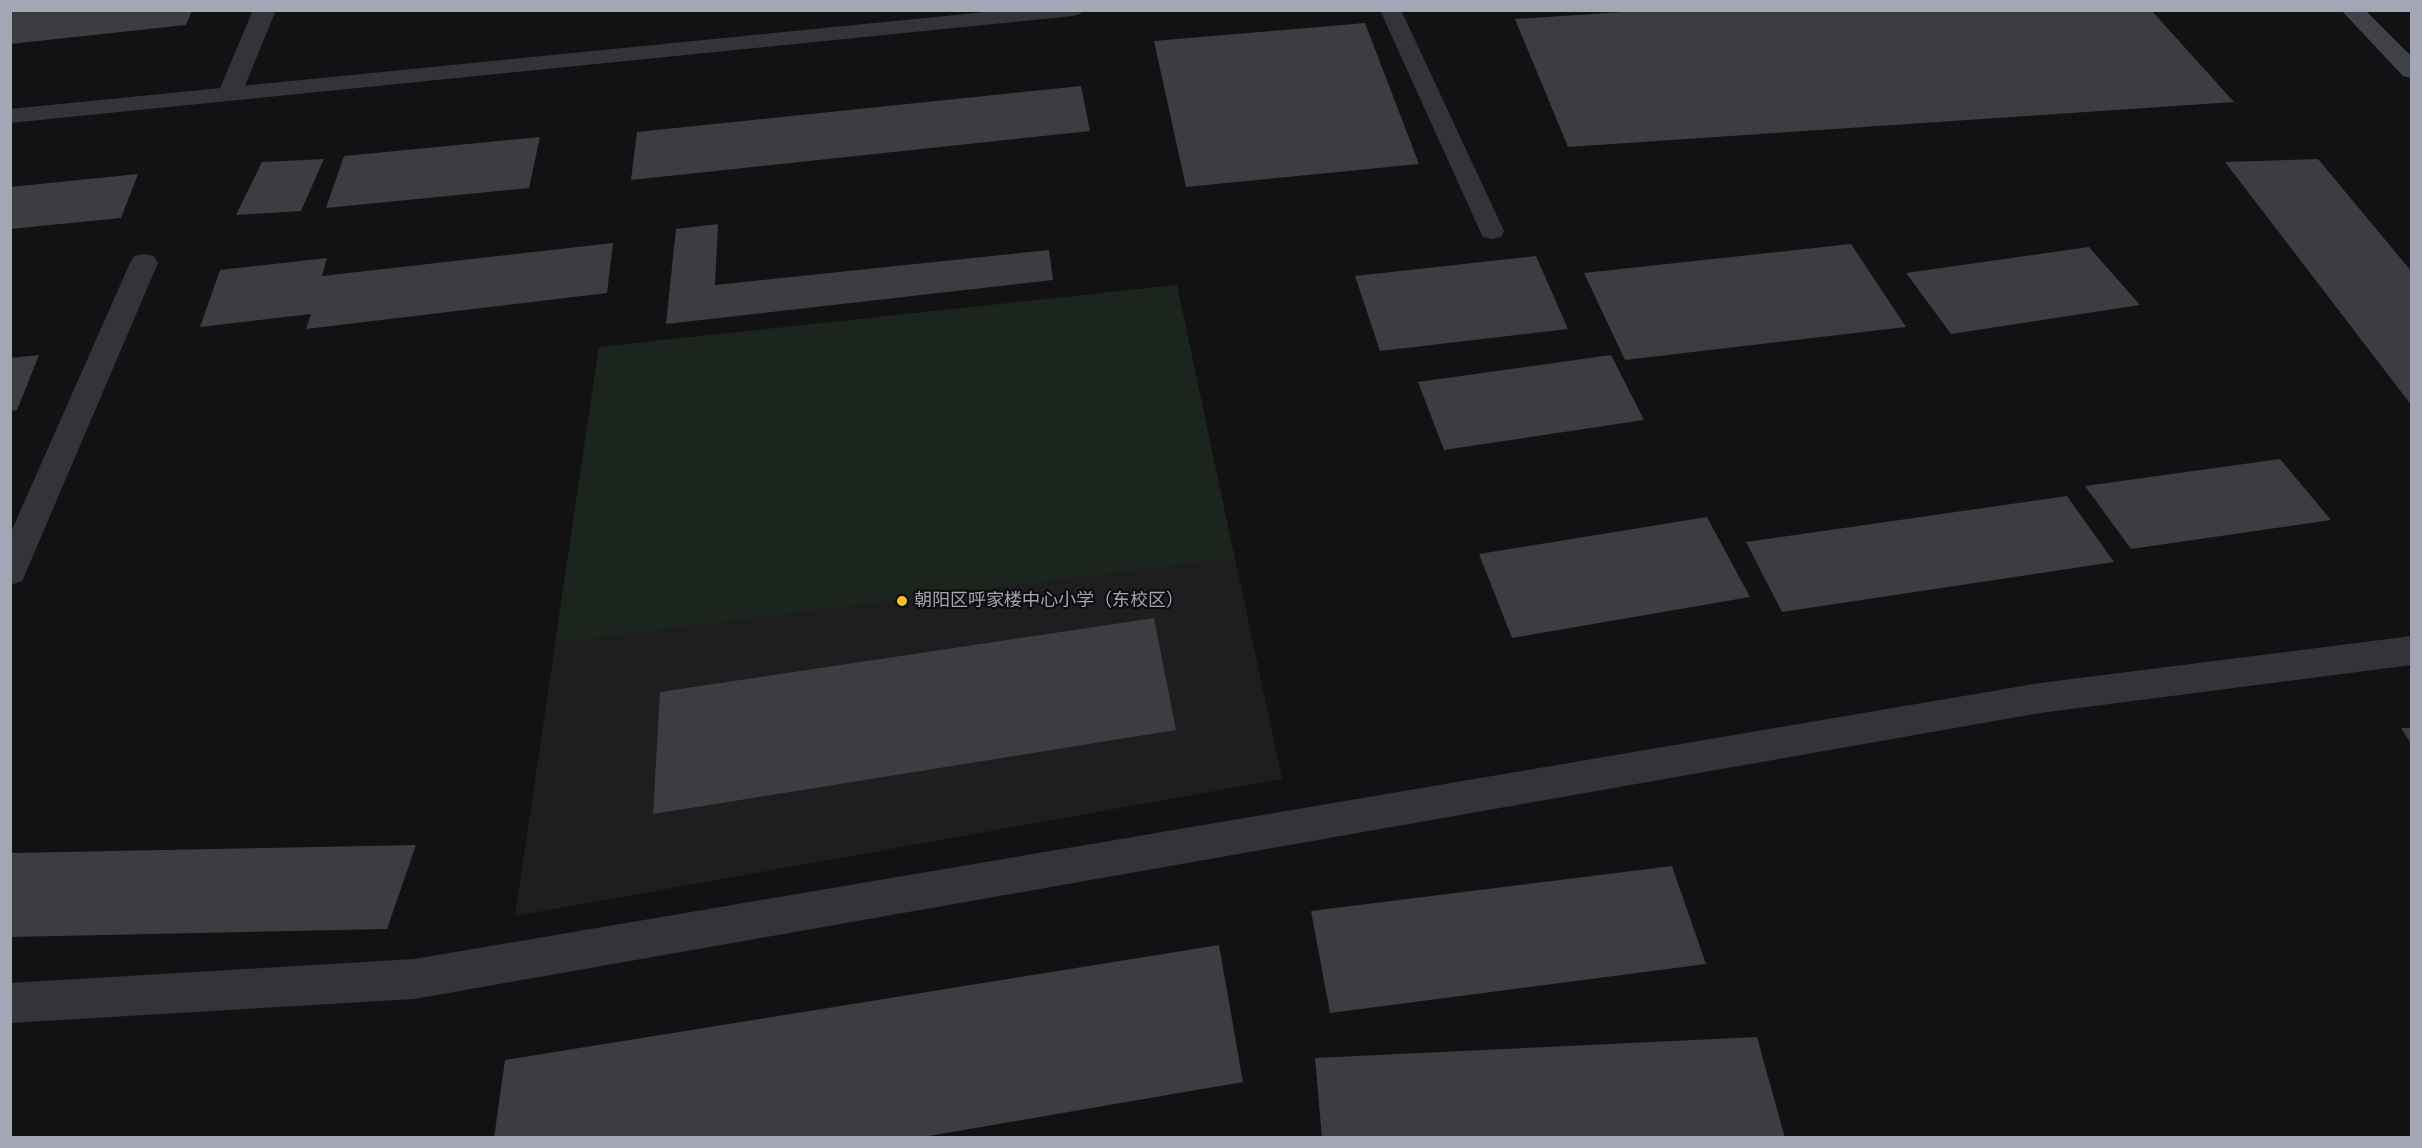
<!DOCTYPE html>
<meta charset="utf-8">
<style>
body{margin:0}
#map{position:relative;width:2422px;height:1148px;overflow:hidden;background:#121214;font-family:Montserrat,sans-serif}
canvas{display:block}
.frame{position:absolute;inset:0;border:12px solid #a3a7b5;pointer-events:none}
</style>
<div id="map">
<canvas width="2422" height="1148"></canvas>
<div class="frame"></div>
</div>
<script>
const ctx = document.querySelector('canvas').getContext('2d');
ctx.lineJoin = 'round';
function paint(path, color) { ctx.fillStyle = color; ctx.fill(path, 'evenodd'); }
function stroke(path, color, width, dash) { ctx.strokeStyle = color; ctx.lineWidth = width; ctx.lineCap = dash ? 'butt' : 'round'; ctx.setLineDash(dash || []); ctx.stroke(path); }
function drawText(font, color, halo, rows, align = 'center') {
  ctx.font = font + ' Montserrat,"Noto Sans SC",sans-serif'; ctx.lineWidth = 4.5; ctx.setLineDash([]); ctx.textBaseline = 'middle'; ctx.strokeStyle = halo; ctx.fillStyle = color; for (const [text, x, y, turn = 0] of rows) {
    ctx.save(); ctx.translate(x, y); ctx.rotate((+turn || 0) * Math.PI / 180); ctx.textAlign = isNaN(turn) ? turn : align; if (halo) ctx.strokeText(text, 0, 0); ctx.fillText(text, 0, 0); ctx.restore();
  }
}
const built = new Path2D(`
 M1177,285L1282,779L515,916L599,347Z`);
const green = new Path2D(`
 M1177,285L1234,558L555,643L599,347Z`);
const building = new Path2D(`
 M10,10H192L186,25L10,44Z
 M1654,10H2151L2234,102L1568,147L1515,19Z
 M1365,23L1419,164L1186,187L1154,41Z
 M1081,86L1090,131L631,180L637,132Z
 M540,137L529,188L326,208L344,156Z
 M324,159L301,211L236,215L262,162Z
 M2318,159L2412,272V406L2225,162Z
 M138,174L121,218L10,229V187Z
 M718,224L715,285L1049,250L1053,280L666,324L676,229Z
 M613,243L607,293L306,329L311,314L200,327L220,270L327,258L322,276Z
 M1851,244L1906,327L1625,360L1584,273Z
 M2089,247L2140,305L1951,334L1906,273Z
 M1536,256L1568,329L1380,351L1355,276Z
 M39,355L17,410L10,411V358Z
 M1611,355L1644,420L1444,450L1418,382Z
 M2280,459L2331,520L2131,549L2085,486Z
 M2067,496L2114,562L1782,612L1746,542Z
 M1707,517L1750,597L1512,638L1479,554Z
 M1154,618L1176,730L653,814L660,692Z
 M2401,728H2412V745Z
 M416,845L387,929L10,937V853Z
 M1672,866L1706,964L1330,1013L1311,911Z
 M1219,945L1243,1082L917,1138H494L505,1060Z
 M1757,1037L1785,1138H1322L1315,1058Z`);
const lane = new Path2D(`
 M1005,10H1083L1080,14L1073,16L10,123V109Z
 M1380,10H1401L1504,231L1501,237L1492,239L1483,237L1480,231Z`);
const street = new Path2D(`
 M253,10H276L242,93L239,98L230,100L221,98L218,93Z
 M144,254L154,256L158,263L26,572L22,581L10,585V534L130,263L134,256Z
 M2412,636V665L2040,713L414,999L10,1023V983L414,959L2040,683Z`);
const secondary = new Path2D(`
 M2341,10H2365L2412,57V78L2403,76Z`);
const markers = [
 [902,601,6,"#f7bf27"]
];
const poiNames = [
 ["朝阳区呼家楼中心小学（东校区）",914,601]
];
paint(built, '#1e1e21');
paint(green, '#1c241e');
paint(building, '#3c3c41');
paint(lane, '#333339');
paint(street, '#333339');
paint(secondary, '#414249');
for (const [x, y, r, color] of markers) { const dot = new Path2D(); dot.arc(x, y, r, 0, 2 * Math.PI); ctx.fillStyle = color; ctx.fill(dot); stroke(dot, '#0d0d0f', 2); }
drawText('18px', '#a3a7b5', '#0d0d0f', poiNames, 'left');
</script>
